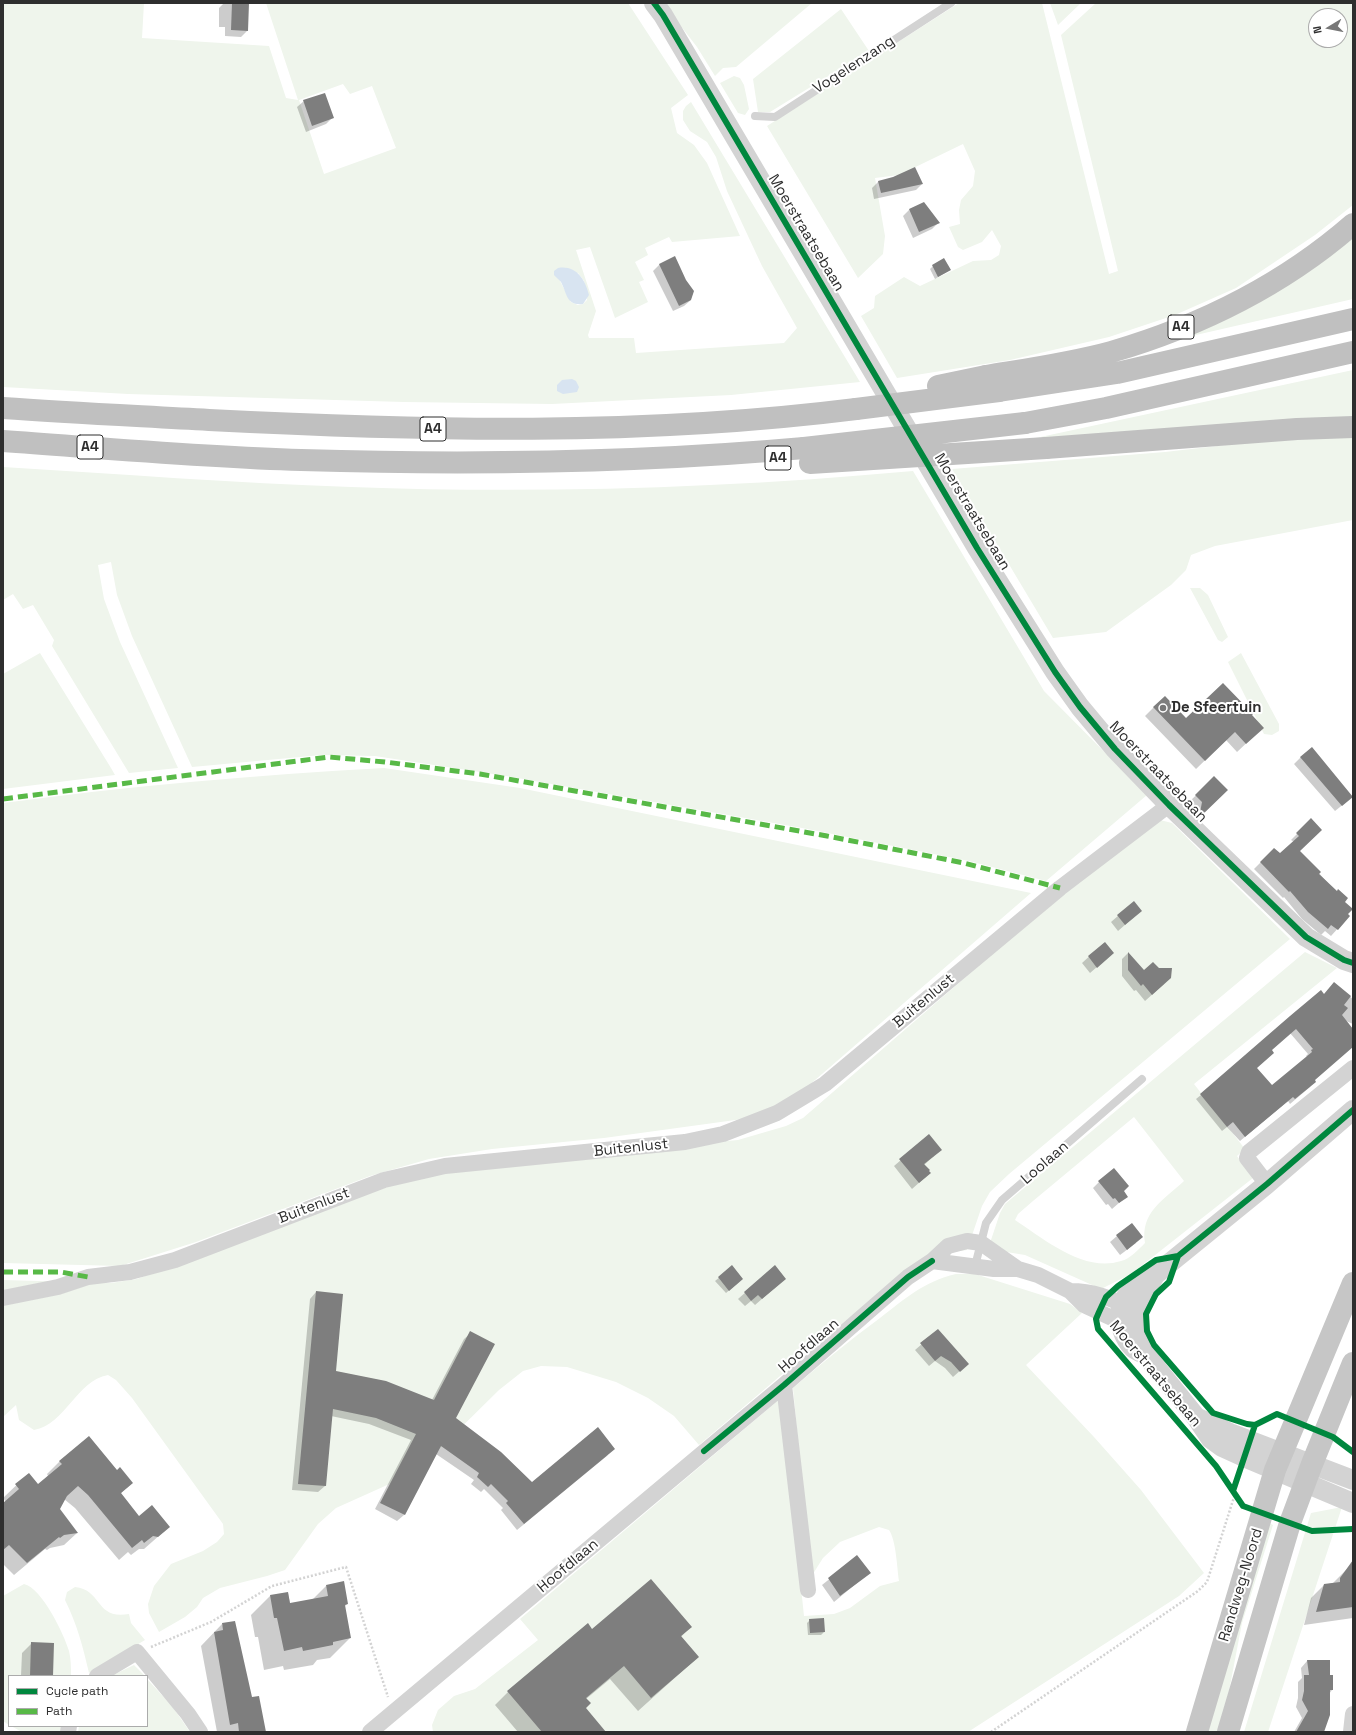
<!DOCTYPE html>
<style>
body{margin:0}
#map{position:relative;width:1356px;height:1735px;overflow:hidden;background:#fff;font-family:"Space Grotesk",sans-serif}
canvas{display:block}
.frame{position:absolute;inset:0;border:4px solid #2e2e2e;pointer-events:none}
.legend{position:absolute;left:8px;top:1675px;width:140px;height:52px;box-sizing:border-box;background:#fff;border:1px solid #ababab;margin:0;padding:5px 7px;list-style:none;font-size:12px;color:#2e2e2e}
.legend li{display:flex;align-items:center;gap:8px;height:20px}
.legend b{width:20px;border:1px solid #ababab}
.north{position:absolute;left:1308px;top:8px;width:40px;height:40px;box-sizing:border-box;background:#fff;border:1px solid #ababab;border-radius:50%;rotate:260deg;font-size:11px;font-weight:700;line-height:16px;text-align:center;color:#2e2e2e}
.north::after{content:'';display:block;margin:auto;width:14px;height:18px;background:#777;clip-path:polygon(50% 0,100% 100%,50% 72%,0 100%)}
</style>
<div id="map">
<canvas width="1356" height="1735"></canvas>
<div class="frame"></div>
<ul class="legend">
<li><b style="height:5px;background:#00873e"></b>Cycle path</li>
<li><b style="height:5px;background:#58b947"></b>Path</li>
</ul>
<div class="north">N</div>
</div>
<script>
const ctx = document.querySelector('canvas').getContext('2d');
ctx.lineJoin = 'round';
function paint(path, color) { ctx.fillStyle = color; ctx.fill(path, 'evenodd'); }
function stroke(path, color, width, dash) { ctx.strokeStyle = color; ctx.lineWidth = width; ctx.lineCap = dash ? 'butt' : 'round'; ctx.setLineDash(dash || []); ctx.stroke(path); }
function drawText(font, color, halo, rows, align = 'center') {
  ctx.font = font + ' "Space Grotesk",sans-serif'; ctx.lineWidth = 4; ctx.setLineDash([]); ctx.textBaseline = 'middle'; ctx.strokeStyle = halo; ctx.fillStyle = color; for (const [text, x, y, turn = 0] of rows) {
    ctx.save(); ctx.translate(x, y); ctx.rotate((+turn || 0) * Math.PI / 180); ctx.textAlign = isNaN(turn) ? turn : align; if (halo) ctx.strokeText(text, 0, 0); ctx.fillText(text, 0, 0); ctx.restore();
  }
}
const green = new Path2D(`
 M3,3H144L142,38L269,46L286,98L298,100L266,3H628L688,95L671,108L677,133L694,145L707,163L740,236L672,242L669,237L645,248L648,255L635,262L644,280L639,282L648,302L615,318L590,247L576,250L596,311L588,335L589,338H634L636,353L784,343L797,328L762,266L727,191L716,157L707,142L690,131L683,120V111L686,106L691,102L860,382L731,395L552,404L404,402L128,394L3,387ZM343,84L350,94L372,86L396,148L324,174L299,100ZM578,273L584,281L587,300L583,304L578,305L571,302L560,281Z
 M663,3H812L736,67L723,68L715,76L697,47Z
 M959,3H1042L1109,274L1118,271L1061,35L1096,3H1353V205L1315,235L1236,288L1175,315L1109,337L1010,360L897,378L861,316L874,308L875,296L904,277L920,286L973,261L991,260L999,255L1001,246L992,230L982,242L963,250L958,247L949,227L960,224L959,210L961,200L973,186L975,171L963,144L899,175L875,178L885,236L883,254L858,278L767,126ZM1316,16H1340V40H1316Z
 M1050,3H1081L1058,25Z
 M841,9L869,51L770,112H758L753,79Z
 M734,76L740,78L744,85L749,109L745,115L738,113L720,83Z
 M1353,231V299L1161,343Z
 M1353,370V420L989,448Z
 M1287,438H1353V520L1215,546L1191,555L1186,570L1171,585L1106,632L1053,638L952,469L1165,452Z
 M3,467C119,474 235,483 351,487C538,494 727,488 913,471L1044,691L1147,795L1046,881L969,861L802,828L506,776L375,756L322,755L192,767L132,636L117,595L111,562L98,565L104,599L120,642L178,768L129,773L52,646L54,640L33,605L23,609L13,594L3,600Z
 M1190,588H1200L1208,595L1228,637L1222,642L1218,640Z
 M40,653L111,768L115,775L3,789V674Z
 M1241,653L1279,724V731L1272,735L1264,734L1228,662Z
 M384,768L520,788L1031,893L807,1087L774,1109L750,1118L604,1138L492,1149L429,1159L370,1176L196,1242L120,1266L3,1263V803C130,786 256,775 384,768Z
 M1160,820L1172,823L1290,939L1009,1174L990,1192L982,1206L967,1250L944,1253L922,1259L833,1331L699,1445L674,1416L648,1398L616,1382L567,1367L541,1366L523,1371L499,1390L425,1463L405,1477L336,1508L318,1524L285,1570L267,1576L220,1588L203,1598L197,1607L185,1617L159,1632L149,1613L148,1604L154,1586L171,1564L203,1551L217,1542L224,1534L223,1524L132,1398L116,1380L108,1375C76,1381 66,1424 34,1430L19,1420L16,1405L3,1417V1280L111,1283L137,1279L347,1200L400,1183L449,1173L608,1152L738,1140L786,1126L803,1118L1140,826Z
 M1305,952L1337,968L1194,1084L1245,1149L1237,1156L1253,1178L1131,1274L1101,1289L1025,1255L988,1249L1000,1213L1005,1204ZM1134,1117L1184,1181C1164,1200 1140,1212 1145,1243C1139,1249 1130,1259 1121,1261C1084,1273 1044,1239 1015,1220L1018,1214L1033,1201Z
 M956,1274H975L1070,1304L1082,1313L1026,1365L1094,1437L1141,1490L1204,1573L1179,1596L968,1732H433L432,1725L438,1710L454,1696L475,1689L538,1640L520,1619L781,1398L804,1616L834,1614L850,1608L880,1586L899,1581C897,1567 896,1540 889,1530L879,1527L840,1542L823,1558L811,1577L793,1388C821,1364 850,1340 880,1318C906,1298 923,1282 956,1274Z
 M1342,1507L1268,1732H1244L1311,1513Z
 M1267,1522L1273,1525L1242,1623L1229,1691L1217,1732H1203Z
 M24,1584C42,1588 64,1634 69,1651C71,1659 71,1668 71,1676H9V1725L3,1721V1596Z
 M75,1587C103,1590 95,1620 129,1614L131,1623L145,1640L89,1673C83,1647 77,1624 65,1600L67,1592Z
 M134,1665L145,1676H111Z
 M147,1679L172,1706L190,1732H78L79,1726H147Z
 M11,1726H65V1732H22Z`);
const water = new Path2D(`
 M558,268C576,265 585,279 589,295L583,304C566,306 567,293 561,282C559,280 556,277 554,275V271Z
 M572,379L576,381L579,387L577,392L563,394L557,391V385L562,380Z`);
const shadow = new Path2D(`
 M224,3H242L247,31L241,37L225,36V27H219V8Z
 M304,101L332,118L326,124L306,132L297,107Z
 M893,178L922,184L916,190L874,199L872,188L878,182Z
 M909,210L938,223L932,229L913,238L903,216Z
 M660,264L691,300L684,306L673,311L653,271Z
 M933,266L950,270L935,279L930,269Z
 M1154,707L1186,719L1251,715L1253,737L1237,752L1226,740L1196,769L1145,716Z
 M1301,757L1345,803L1335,811L1294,764Z
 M1214,778L1226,790L1194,822L1196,809L1189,802Z
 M1311,820L1299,851L1336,892L1344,902L1347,915L1349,916L1331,936L1325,931L1321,935L1302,919L1284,897L1283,898L1254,869L1274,849L1280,855L1294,842L1291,840Z
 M1134,902V917L1118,931L1111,922Z
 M1104,943L1113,953L1090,973L1082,963Z
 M1128,953L1144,972L1164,984L1145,1001L1136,990L1134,991L1122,976V959Z
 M1334,984L1353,999V1024L1346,1021L1353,1030V1046L1314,1080L1310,1087L1290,1104L1288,1101L1240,1141L1227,1127L1222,1131L1196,1099L1324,995ZM1290,1033L1308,1054L1306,1056L1307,1057L1272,1087L1256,1068L1273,1053L1271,1050Z
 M929,1136L934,1156L924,1165L930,1173L912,1189L894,1166Z
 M1099,1182L1123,1191L1127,1196L1112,1209L1108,1204L1106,1205L1093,1188Z
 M1131,1224L1136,1243L1120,1255L1110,1242Z
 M732,1267L739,1282L726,1293L715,1281Z
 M774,1267L778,1285L755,1305L751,1301L745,1306L738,1299Z
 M316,1292L335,1372L432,1400L464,1339L471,1333L455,1419L532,1483L608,1455L517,1530L501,1510L503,1508L484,1489L481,1492L471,1484L474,1480L436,1454L404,1515L397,1521L375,1509L411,1440L369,1424L331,1416L325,1486L318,1492L292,1490L310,1299Z
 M937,1331L962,1369L953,1377L945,1368L935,1361L929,1366L915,1350Z
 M60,1461L116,1471L132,1483L120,1494L139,1517L169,1527L144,1549H139L131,1555L128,1552L119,1560L75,1508L64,1499L59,1509L77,1533L64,1545L50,1548L47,1550L45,1549L14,1575L3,1564V1504L6,1502L3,1498L28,1474L38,1486L48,1476L47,1474Z
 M857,1557L869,1573L834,1602L822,1585Z
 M1353,1565V1618L1304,1625L1311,1598L1324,1585L1333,1583L1350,1566Z
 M326,1586L347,1604L344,1607L350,1638L330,1658L317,1660L313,1665L284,1670L283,1666L264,1670L258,1637H255L251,1615L270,1596L288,1593L290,1604L312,1600Z
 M810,1620L824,1632L821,1635H808L807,1623Z
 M222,1624L251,1699L265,1732H217L201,1646Z
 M690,1627L681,1637L698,1657L638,1711L610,1679L586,1699L585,1708L600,1732H518L495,1705L508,1692L592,1630Z
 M32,1643L52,1676H21L22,1653Z
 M1307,1661H1329V1676H1332V1690L1329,1694L1323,1732H1294L1302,1718L1296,1707L1298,1698V1682L1302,1678L1301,1668Z`);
const building = new Path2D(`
 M232,3H249L248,31L231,30Z
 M325,93L334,118L312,126L303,100Z
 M915,167L923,184L881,193L878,181L893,177Z
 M924,202L940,223L919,232L909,209Z
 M675,256L686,280L694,291L691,300L679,306L659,264Z
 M944,258L951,270L938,277L932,265Z
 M1223,683L1253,714L1252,715L1264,728L1246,744L1235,732L1205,761L1153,707L1165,696L1186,718Z
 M1312,747L1353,797L1342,806L1300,757Z
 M1214,776L1228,790L1199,818L1202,802L1195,795Z
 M1311,818L1322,830L1300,851L1321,872L1319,874L1337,891L1338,889L1348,898L1345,902L1353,909L1348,914L1350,916L1338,930L1331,925L1328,929L1308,912L1290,891L1289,892L1260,862L1274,848L1280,853L1299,836L1296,833Z
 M1134,901L1142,911L1125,925L1117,915Z
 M1105,942L1114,953L1097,968L1088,956Z
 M1128,952L1144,970L1153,962L1159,968H1172L1171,978L1152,995L1143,984L1141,986L1128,970Z
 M1334,982L1351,996L1344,1005L1348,1008L1342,1015L1353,1029V1047L1315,1080L1316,1082L1295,1099L1293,1097L1245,1137L1233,1122L1227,1127L1200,1094L1290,1016L1321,990L1324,994ZM1296,1029L1313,1049L1311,1050L1312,1052L1272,1085L1257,1068L1274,1053L1272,1050Z
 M929,1134L942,1150L924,1164L930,1170L929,1171L931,1173L919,1183L899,1159Z
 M1114,1168L1129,1186L1124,1191L1128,1197L1119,1203L1115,1198L1113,1199L1098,1181Z
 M1132,1223L1143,1237L1127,1250L1116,1235Z
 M732,1265L743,1279L729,1291L718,1277Z
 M775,1265L786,1279L762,1299L758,1295L751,1301L744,1292Z
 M316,1291L343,1294L336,1371L386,1381L434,1400L470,1331L495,1344L456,1418L501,1452L532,1482L598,1427L615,1449L524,1524L506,1503L508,1501L491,1484L488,1487L477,1477L479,1473L441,1446L405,1515L380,1503L416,1434L376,1418L333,1409L326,1486L298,1484Z
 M938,1329L969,1364L960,1372L951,1362L941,1356L935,1361L920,1343Z
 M89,1436L117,1470L120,1467L133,1483L121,1493L139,1516L152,1505L170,1527L158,1537L153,1536L144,1543L142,1540L132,1548L88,1495L78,1486L67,1496L60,1509L78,1533L64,1535L60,1538L59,1537L27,1563L9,1545L3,1550V1503L19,1489L15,1484L29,1473L38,1484L62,1464L59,1461Z
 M857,1555L871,1573L840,1596L828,1578Z
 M1353,1560V1607L1316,1612L1324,1584L1340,1582V1578Z
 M651,1579L692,1627L681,1636L699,1657L651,1698L624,1666L586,1698L591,1703L586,1708L606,1732H542L507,1691L588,1623L592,1629Z
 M344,1581L348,1604L345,1605L351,1638L333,1642V1645L303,1651L302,1647L284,1651L277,1618H274L270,1595L288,1592L290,1603L328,1596L326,1585Z
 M824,1618L825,1632L810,1633L809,1619Z
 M235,1621L252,1697L259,1696L266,1732H239L238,1723L230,1725L214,1632L223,1630L222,1623Z
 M31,1642L54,1643L53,1676H30Z
 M1307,1660H1330V1675H1333V1690H1330V1715L1324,1732H1296L1308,1711L1302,1700L1304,1691V1675H1309Z`);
const path = new Path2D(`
 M151,1647L211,1622L272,1586L346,1567L388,1697
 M991,1732L1198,1591L1207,1582L1235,1494`);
const service = new Path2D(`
 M755,116L775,117L951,3
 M975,1266L986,1223L1002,1200L1142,1079`);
const minor = new Path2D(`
 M1267,1184L1247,1158L1249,1152L1353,1068
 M932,1261L994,1269H1018
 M1070,1291C1092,1291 1113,1298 1132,1310
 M3,1298L58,1287L88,1277L130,1272L175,1260L384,1180L445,1166L685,1142L723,1134L777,1113L825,1084L1060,888L1169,805
 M784,1385L808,1590
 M97,1676L137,1652L188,1714L200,1732
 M68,1732L69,1726
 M370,1732L784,1385L908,1277L932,1261L948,1246L967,1241L981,1243L1018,1269L1038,1275L1070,1291L1084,1305L1114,1319H1120L1131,1315
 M1351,1732L1353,1714`);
const tertiary = new Path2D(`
 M654,3L663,15L977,548L1055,672L1080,707L1115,749L1169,805L1306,937L1344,960L1353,963
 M1154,1277L1141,1298L1136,1313L1137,1328L1141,1341L1146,1355L1196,1417L1211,1439L1222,1447L1244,1457L1353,1503
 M1146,1355C1142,1353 1137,1351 1133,1348C1128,1343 1124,1335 1122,1329C1114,1302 1132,1284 1155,1275L1267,1184L1353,1110
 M1198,1418L1230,1433L1353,1480`);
const primary = new Path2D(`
 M1197,1732L1275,1470L1353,1283
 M1228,1732L1290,1523L1312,1464L1353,1363`);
const motorway = new Path2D(`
 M986,376C1028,369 1071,363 1111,352C1200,326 1283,285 1353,224
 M999,391L1117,373L1353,319
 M3,408C72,413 140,416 209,420C424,431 642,436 856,409
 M1025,423L1106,408L1353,352
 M3,441C102,448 201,457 301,460C469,465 637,463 804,448
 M1046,448L1297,429L1353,427`);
const motorwayBridge = new Path2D(`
 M938,386L986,376
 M856,409L999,391
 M804,448L1025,423
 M810,463L1046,448`);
const quiet = new Path2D(`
 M3,799L329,757L385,762L480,774L827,836L964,863L1060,888
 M3,1272H61L88,1277`);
const cycleway = new Path2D(`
 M654,3L663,15L977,548L1055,672L1080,707L1115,749L1169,805L1306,937L1344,960L1353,963
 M1353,1110L1267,1184L1178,1256L1156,1260L1118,1286L1106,1297L1099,1312L1096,1319L1098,1329L1216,1466L1243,1506L1312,1531L1353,1529
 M1178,1256L1169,1282L1156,1294L1146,1314L1147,1331L1154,1345L1213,1413L1247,1424L1255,1425L1277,1414L1333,1437L1353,1452
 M704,1451L784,1385L908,1277L932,1261
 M1233,1491L1255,1425`);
const markers = [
 [1163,708,4,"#777"]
];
const shields = [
 [1181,327,26],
 [433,429,26],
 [90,447,26],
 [778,458,26]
];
const shieldNames = [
 ["A4",1181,327],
 ["A4",433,429],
 ["A4",90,447],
 ["A4",778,458]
];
const streetNames = [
 ["Vogelenzang",854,65,-33],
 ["Moerstraatsebaan",806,233,59],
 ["Moerstraatsebaan",972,512,59],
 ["Moerstraatsebaan",1158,772,46],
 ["Buitenlust",924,1001,-40],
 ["Buitenlust",631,1148,-6],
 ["Loolaan",1045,1163,-41],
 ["Buitenlust",314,1206,-21],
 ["Hoofdlaan",809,1346,-41],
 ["Moerstraatsebaan",1155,1374,50],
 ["Hoofdlaan",568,1566,-40],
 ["Randweg-Noord",1241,1585,-73]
];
const poiNames = [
 ["De Sfeertuin",1171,708]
];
paint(green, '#eff5ec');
paint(water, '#d8e4f1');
paint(shadow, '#0003');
paint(building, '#7e7e7e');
stroke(path, '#d3d3d3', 2.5, [2, 2]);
stroke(service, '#d3d3d3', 8);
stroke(minor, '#d3d3d3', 16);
stroke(tertiary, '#d3d3d3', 20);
stroke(primary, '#c6c6c6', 22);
stroke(motorway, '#c0c0c0', 22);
stroke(motorwayBridge, '#c0c0c0', 22);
stroke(quiet, '#58b947', 5, [10, 5]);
stroke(cycleway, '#00873e', 6);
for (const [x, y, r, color] of markers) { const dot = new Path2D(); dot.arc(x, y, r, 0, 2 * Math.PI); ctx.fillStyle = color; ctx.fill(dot); stroke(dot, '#fff', 1.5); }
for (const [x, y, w] of shields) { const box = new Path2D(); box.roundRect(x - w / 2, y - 12, w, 24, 3); ctx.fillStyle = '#fff'; ctx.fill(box); stroke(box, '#2e2e2e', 1); }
drawText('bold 14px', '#2e2e2e', null, shieldNames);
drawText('15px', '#2e2e2e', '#fff', streetNames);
drawText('bold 15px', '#2e2e2e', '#fff', poiNames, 'left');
</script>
